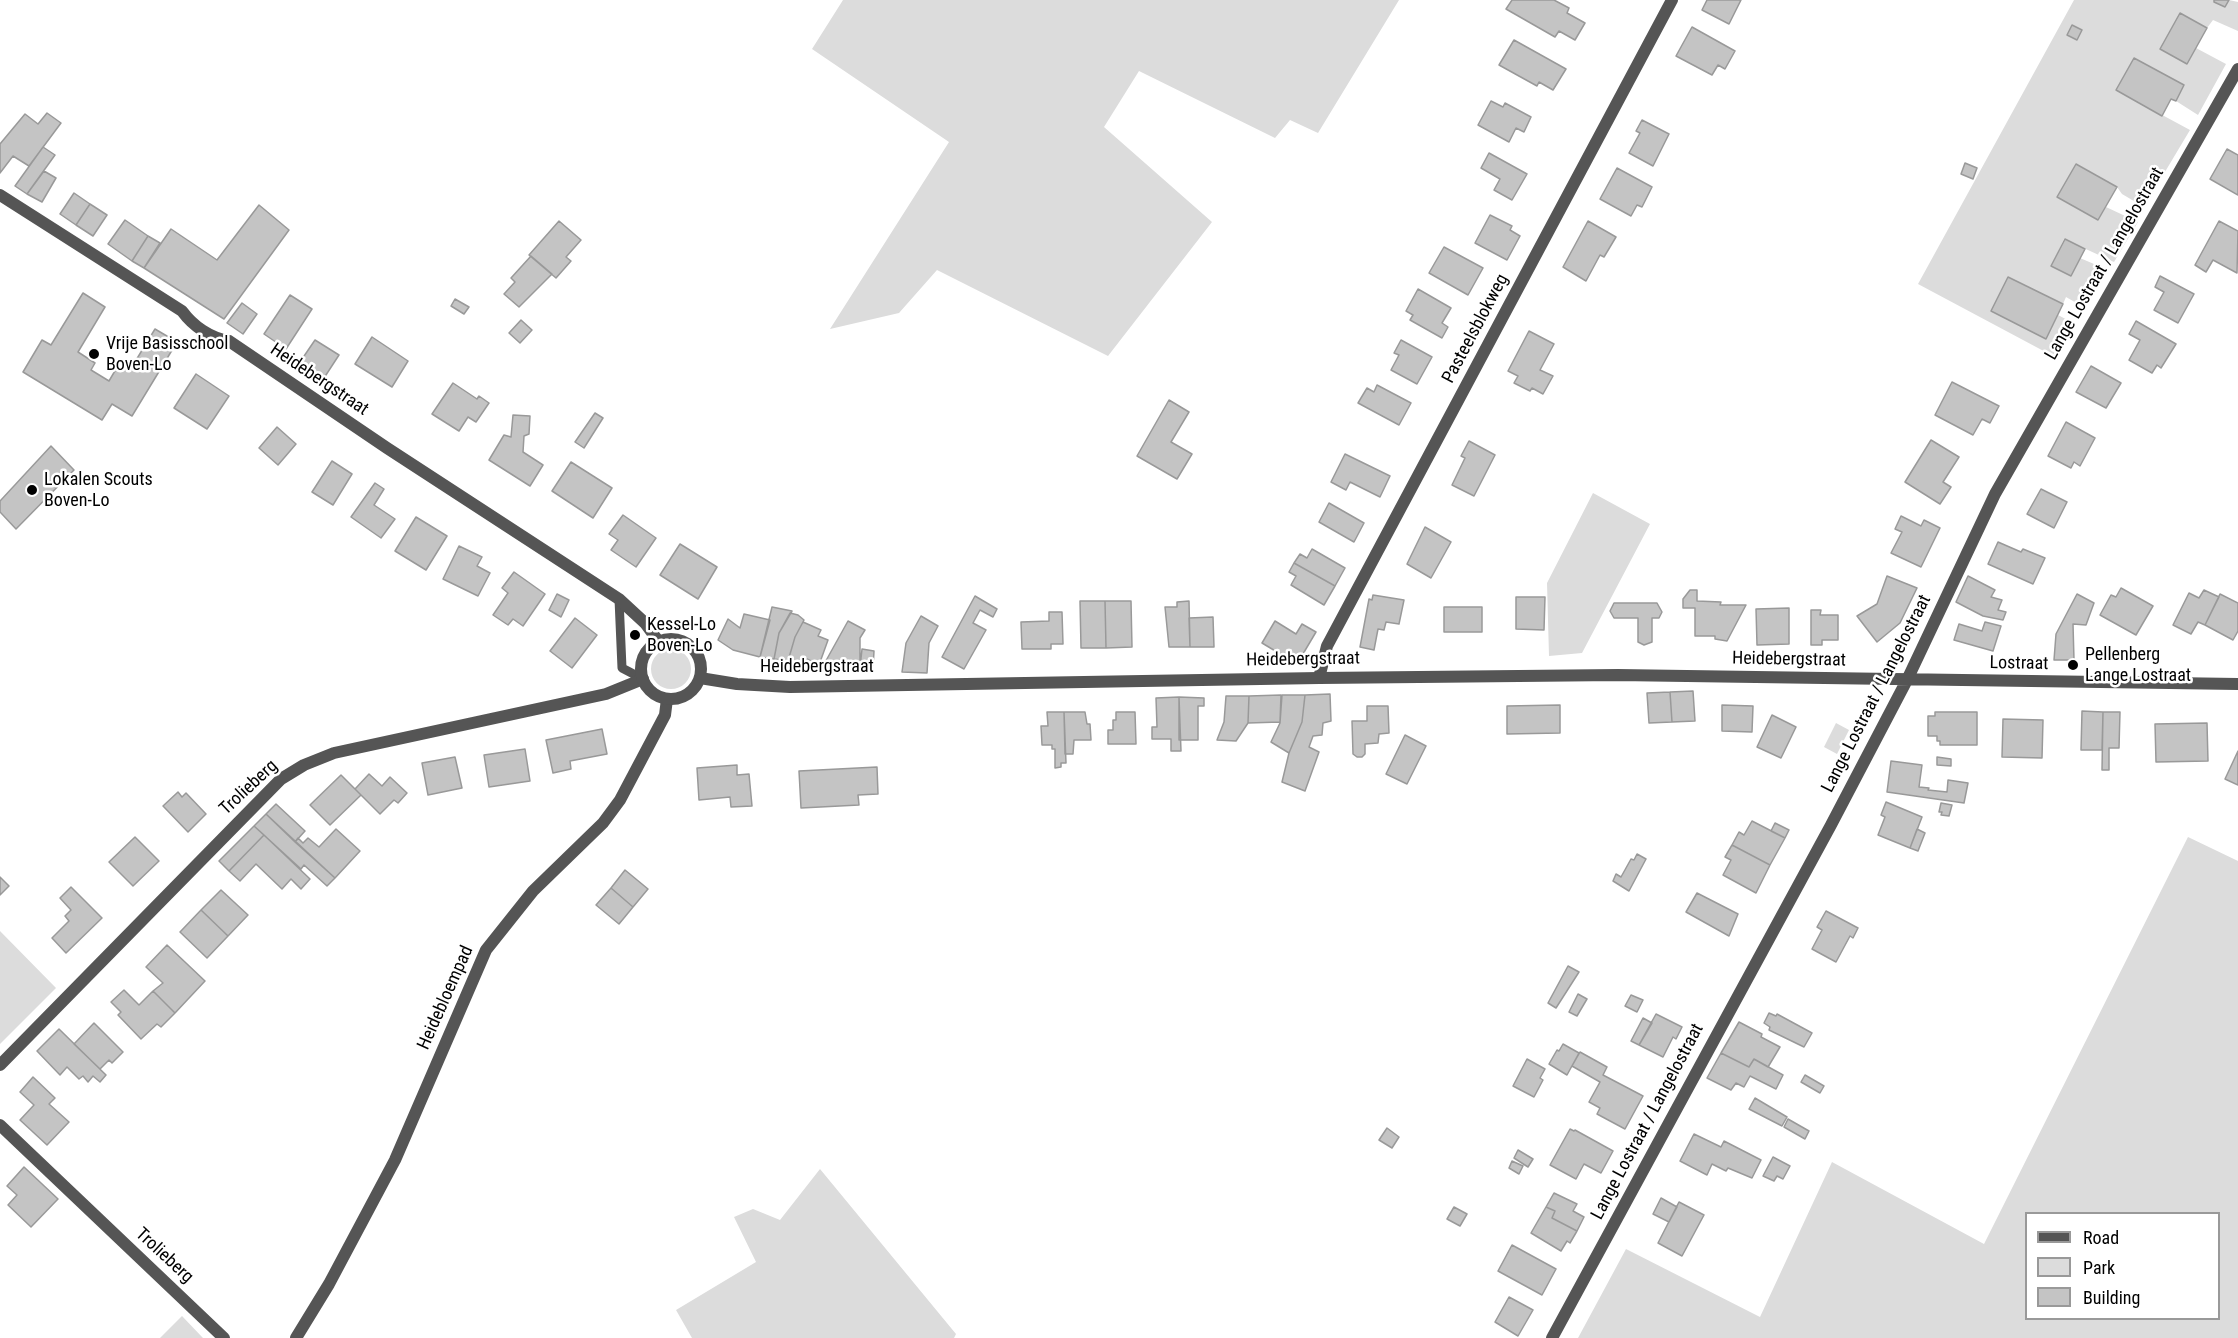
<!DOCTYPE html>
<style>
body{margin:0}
#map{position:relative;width:2238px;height:1338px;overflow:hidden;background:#fff;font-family:"Roboto Condensed",sans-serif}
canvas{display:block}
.legend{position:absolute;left:2025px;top:1212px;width:195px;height:108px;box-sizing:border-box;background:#fff;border:2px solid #999;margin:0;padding:8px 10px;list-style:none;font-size:18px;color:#000}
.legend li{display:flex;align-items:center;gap:12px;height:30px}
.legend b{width:30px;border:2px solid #999}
</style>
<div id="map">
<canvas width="2238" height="1338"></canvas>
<ul class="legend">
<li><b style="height:8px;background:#555"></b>Road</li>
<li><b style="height:16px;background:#dcdcdc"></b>Park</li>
<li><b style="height:16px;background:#c4c4c4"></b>Building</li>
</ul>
</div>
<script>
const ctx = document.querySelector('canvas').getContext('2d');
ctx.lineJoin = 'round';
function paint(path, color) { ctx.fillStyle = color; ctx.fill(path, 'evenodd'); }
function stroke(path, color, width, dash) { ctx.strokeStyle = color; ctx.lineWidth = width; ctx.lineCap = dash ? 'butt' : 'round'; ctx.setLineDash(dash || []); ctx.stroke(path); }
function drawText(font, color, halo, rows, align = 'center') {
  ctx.font = font + ' "Roboto Condensed",sans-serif'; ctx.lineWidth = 5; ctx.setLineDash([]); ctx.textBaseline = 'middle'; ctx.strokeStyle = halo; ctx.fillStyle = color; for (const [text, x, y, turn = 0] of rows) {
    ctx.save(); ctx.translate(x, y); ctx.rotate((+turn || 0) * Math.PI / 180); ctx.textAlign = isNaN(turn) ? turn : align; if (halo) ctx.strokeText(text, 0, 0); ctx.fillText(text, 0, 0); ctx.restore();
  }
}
const green = new Path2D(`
 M843,0H1399L1318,133L1290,120L1275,138L1139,71L1104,127L1212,222L1108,356L937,270L899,313L830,329L949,142L812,49Z
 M2074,0H2214V2L2225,7L2229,0L2238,2V31L2213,20L2207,28L2160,49L2187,64L2196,48L2226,64L2198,115L2176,101L2184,85L2134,58L2116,90L2190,130L2144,207L2122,194L2117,187L2077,164L2058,198L2098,220L2106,207L2138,222L2114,262L2064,239L2051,266L2071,276L2080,258L2108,270L2085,308L2066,297L2063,304L2008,277L1991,311L2046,339L2058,315L2075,324L2053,356L1918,284Z
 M1593,493L1650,524L1582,653L1549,656L1547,583Z
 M651 669a20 20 0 1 1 40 0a20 20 0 1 1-40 0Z
 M1836,723L1849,730L1837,754L1824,747Z
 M2188,837L2238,861V1338H1578L1626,1249L1760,1317L1832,1162L1984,1244ZM2026,1214H2218V1318H2026Z
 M0,931L56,988L0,1044Z
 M820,1169L956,1334L954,1338H692L676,1310L756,1262L734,1217L753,1209L780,1220Z
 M182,1316L203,1338H160Z`);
const building = new Path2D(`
 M1512,0H1554L1569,8L1567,13L1585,23L1575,40L1559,31L1555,37L1506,9Z
 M1707,0H1741L1729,24L1702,10Z
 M2214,0H2229L2225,7L2214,2Z
 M2180,13L2207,28L2187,64L2160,49Z
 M2072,25L2082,30L2077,40L2067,35Z
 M1692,27L1735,51L1725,69L1718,65L1712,75L1676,56Z
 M1514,40L1566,69L1553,90L1539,82L1537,86L1499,65Z
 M2134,58L2184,85L2176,101L2171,99L2162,116L2116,90Z
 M1491,101L1503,107L1505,103L1531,117L1524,132L1516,128L1509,142L1478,125Z
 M47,113L61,123L29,166L13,156L0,173V144L25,114L38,124Z
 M1642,120L1669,134L1653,166L1629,153L1640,133L1636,131Z
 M43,147L55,155L27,194L15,186Z
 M2227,149L2238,155V195L2210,179Z
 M1489,153L1527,174L1512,200L1494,190L1500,179L1481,168Z
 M1965,163L1977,168L1973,179L1961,174Z
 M2076,164L2117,187L2098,220L2057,197Z
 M1617,168L1652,187L1642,207L1637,205L1631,216L1600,199Z
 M44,171L56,178L42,202L27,194Z
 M74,193L90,204L76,225L60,214Z
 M90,204L107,215L93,236L76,225Z
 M259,205L289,230L224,319L144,268L171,229L217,260Z
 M1490,215L1512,226L1510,230L1520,236L1507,260L1475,243Z
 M125,220L148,236L132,261L108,244Z
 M559,221L581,240L566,257L571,261L556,278L529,255Z
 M1588,221L1616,237L1604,257L1600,255L1586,281L1563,267Z
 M2219,221L2238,231L2237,273L2213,260L2206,272L2195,265Z
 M148,236L160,243L144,268L132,261Z
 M2065,239L2085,249L2071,276L2051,266Z
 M1444,247L1483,268L1468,295L1429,273Z
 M531,256L552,274L519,307L504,294L515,282L511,278Z
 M2160,276L2194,294L2178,323L2154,310L2164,292L2155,287Z
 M2008,277L2063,304L2046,339L1991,311Z
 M1418,289L1451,308L1442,323L1448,327L1442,338L1410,320L1413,315L1406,311Z
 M83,293L105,307L78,352L95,363L91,370L109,381L119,364L130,370L155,329L177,342L132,416L112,404L102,420L23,372L42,340L51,345Z
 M290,295L312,309L286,349L264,334Z
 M455,299L469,307L464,314L451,306Z
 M242,303L257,314L243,334L227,323Z
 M521,320L532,330L520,343L509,333Z
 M2136,321L2176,344L2161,368L2157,365L2152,373L2129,360L2140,340L2129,334Z
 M1529,331L1554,344L1540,370L1553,376L1543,394L1532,388L1530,391L1514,383L1518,376L1508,371Z
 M372,337L408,361L392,387L355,364Z
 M315,340L339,355L324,378L300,362Z
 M1401,340L1432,357L1417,384L1391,370L1399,355L1394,353Z
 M2091,366L2121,383L2106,408L2076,392Z
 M196,374L229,396L207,429L174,408Z
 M1952,382L1999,406L1990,423L1982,419L1973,435L1935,415Z
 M453,383L477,399L479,396L489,403L476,422L468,417L459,431L432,414Z
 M1377,385L1411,403L1399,425L1358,403L1367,388L1374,392Z
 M1169,400L1189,412L1171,442L1192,454L1177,479L1137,456Z
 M595,413L603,418L584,448L575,442Z
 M513,415L530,416L529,434L524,436L523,452L543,465L530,486L489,460L504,435L511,437Z
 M2066,422L2095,438L2080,466L2074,462L2071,468L2048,456Z
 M277,427L296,444L278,465L259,448Z
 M1931,440L1959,457L1943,482L1951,487L1940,504L1905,482Z
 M1469,441L1495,455L1474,496L1452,485L1465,458L1461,456Z
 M51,446L74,470L16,529L0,512V501Z
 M1345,454L1390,476L1380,497L1350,482L1346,490L1331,482Z
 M332,461L352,474L333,505L312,492Z
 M571,462L612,488L593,518L552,491Z
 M375,483L384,489L374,505L395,519L381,538L351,517Z
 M2041,489L2067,502L2054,528L2027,514Z
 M1329,503L1364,523L1354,542L1319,522Z
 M623,515L656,538L636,567L611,550L618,540L609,534Z
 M1901,516L1921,526L1924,520L1940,528L1921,567L1891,553L1902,532L1895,529Z
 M416,517L447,536L426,570L395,551Z
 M1425,527L1451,542L1431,578L1407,564Z
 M1998,542L2021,552L2023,549L2045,558L2033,584L1988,564Z
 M680,544L717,567L698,599L660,575Z
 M459,546L482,557L477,566L490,573L478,596L443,579Z
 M1312,549L1345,568L1335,586L1294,563L1300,554L1307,558Z
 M1294,563L1335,586L1324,605L1291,585L1296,576L1289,572Z
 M514,572L545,594L523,626L513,619L508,625L493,615L508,593L502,588Z
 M1887,576L1917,588L1900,623L1877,642L1857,616L1877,604Z
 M1968,576L1995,590L1991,597L2002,600L1998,610L2006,612L2003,620L1983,616L1956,602Z
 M2121,588L2153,606L2136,635L2100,615L2111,595L2116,597Z
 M1690,590H1697V601L1721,602L1720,605H1746L1727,641L1715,639V636H1695V608H1683V599Z
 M2204,590L2219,597L2205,625L2198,622L2191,634L2173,625L2189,593L2199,598Z
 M557,594L569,600L561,617L549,610Z
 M2077,594L2094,603L2086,625L2073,624L2074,660H2054L2056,634Z
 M2220,594L2238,603V631L2233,640L2205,625Z
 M1373,595L1404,600L1399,624L1386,622L1384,630L1378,629L1374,650L1360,647L1369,599L1372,600Z
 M975,596L997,609L993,617L980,610L973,623L986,630L964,669L942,657Z
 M1516,597H1545L1544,630L1516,629Z
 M1080,601H1105L1106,648H1081Z
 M1105,601H1131L1132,647L1106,648Z
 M1189,601L1190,647H1169L1165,607H1177V602Z
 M1614,603H1657L1662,612L1659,618H1652V642L1644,645L1638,642V618H1614L1610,611Z
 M772,607L792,611L779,633L774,659L760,657Z
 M1444,607H1482V632H1444Z
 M1789,608V644L1757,645L1756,609Z
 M1811,610H1821L1820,615H1838V640H1822V645H1811Z
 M1049,612H1062L1063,644H1051V649H1022L1021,622L1049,621Z
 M790,613L798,615L804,620L795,637L788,661L774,659L779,633Z
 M744,614L770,620L760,657L733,650L718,640L728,619L740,628Z
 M921,616L938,626L929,643L927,673L902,672L906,643Z
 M1213,617L1214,647H1190L1189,618Z
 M575,618L597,635L572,668L550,651Z
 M848,621L865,630L860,638V668L823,666Z
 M1275,621L1296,634L1302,624L1316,632L1297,664L1262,643Z
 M803,622L821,630L818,636L828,640L819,665L807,659L804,665L788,661L795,637Z
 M1985,622L2001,626L1993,651L1954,640L1959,624L1982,631Z
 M862,649L874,651L873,669L860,668Z
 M1693,691L1695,721L1672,722L1670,692Z
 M1670,692L1672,722L1649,723L1647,693Z
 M1330,694L1331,721L1323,723L1322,735L1313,736L1309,747L1319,752L1305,791L1282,782L1289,753L1302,722L1305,695Z
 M1281,695L1280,722L1248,723L1249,696Z
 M1282,695H1305L1302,722L1289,753L1271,742L1280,723Z
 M1226,696H1249L1248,723L1236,741L1217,740L1224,722Z
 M1179,697L1181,751H1171V739H1152V727H1157L1156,698Z
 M1179,697L1204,698V706H1198V740H1179Z
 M1560,705V733L1507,734V706Z
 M1722,705L1753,706L1752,732L1722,731Z
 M1367,706H1388L1389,733L1379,734L1378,743L1365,744V754L1362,757H1357L1353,754L1352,721H1367Z
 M2082,711L2103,712L2102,750H2081Z
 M1047,712H1064L1066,763H1061V767L1055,768V749H1052V745H1042L1041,726H1048Z
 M1064,712H1085L1087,724H1090L1091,740H1074L1073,754H1065Z
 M1116,712H1135L1136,744H1108V730H1113V720H1116Z
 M1935,712H1977V745H1940V741H1937V736H1928V716H1935Z
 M2103,712H2120L2119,748H2109V770H2102Z
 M1772,715L1796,727L1781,758L1757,747Z
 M2003,719L2043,720L2042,758L2002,757Z
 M2207,723L2208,761L2156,762L2155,724Z
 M602,729L607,754L570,761L571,769L553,773L546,740Z
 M1405,735L1426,746L1407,784L1386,774Z
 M525,749L530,781L489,787L484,755Z
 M2238,751V785L2225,779Z
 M455,757L462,788L428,795L422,763Z
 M1937,757L1951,759V766L1937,765Z
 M1891,761L1922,765L1919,787L1929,788L1928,790L1947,792L1948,780L1968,783L1964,803L1887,792Z
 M737,765V775L749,774L752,806L731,807L730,797L699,800L697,768Z
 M877,767L878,794L858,795L859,805L801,808L799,771Z
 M369,774L382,786L390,777L407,793L398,803L394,800L380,814L355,789Z
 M341,775L361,795L330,825L310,805Z
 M178,792L182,797L186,793L206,814L188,832L163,806Z
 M1886,802L1922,817L1910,848L1878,835L1885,817L1881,815Z
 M1941,803L1952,805L1949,816L1941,815L1942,812H1939Z
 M276,804L305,831L295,842L266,814Z
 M266,814L335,878L327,886L304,865L301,869L254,826Z
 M1752,821L1785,838L1770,865L1732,845L1739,832L1744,835Z
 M1775,823L1789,830L1785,838L1771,831Z
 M254,826L264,835L229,871L219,861Z
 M336,829L360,851L335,878L295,842L298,838L303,843L308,838L319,847Z
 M1917,829L1925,833L1918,851L1910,848Z
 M264,835L310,879L301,889L291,879L282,889L256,864L240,881L229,871Z
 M135,837L159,861L133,886L109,862Z
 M1732,845L1770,865L1756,893L1723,875L1731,860L1725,857Z
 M1637,854L1646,859L1629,891L1613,881L1616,874L1621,877L1631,859L1634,860Z
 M625,870L648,889L633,907L611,888Z
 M0,877L9,886L0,895Z
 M71,887L102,918L66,953L52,938L69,921L65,916L71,910L60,898Z
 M611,888L633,907L619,924L596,905Z
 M221,890L248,915L228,936L201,910Z
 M1697,893L1738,914L1729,936L1686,912Z
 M201,910L228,936L207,958L180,932Z
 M1826,911L1858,928L1853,938L1850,936L1836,962L1812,949L1822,930L1817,927Z
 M167,945L205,981L175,1013L153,991L163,983L146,967Z
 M1568,966L1579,972L1556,1008L1548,1003Z
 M124,990L139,1005L153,991L175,1013L161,1027L157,1024L141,1039L118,1015L121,1012L111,1002Z
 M1578,994L1587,999L1577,1016L1569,1012Z
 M1631,995L1643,1000L1637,1012L1625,1006Z
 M1769,1013L1776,1016L1777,1014L1812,1033L1804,1047L1769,1030L1770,1027L1764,1023Z
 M1656,1014L1682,1027L1676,1039L1673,1037L1663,1057L1639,1045Z
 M1643,1018L1652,1023L1639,1045L1631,1041Z
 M1739,1022L1762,1034L1761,1037L1780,1047L1768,1067L1754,1059L1749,1067L1721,1053Z
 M94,1023L123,1052L112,1063L109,1060L100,1069L74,1044Z
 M59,1029L106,1075L100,1082L93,1076L88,1082L83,1076L79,1079L67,1067L60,1075L37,1051Z
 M1563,1044L1579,1053L1567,1075L1549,1064L1557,1050L1559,1051Z
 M1580,1052L1607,1067L1603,1075L1643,1096L1625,1129L1597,1114L1600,1108L1589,1102L1600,1082L1572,1066Z
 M1721,1053L1749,1067L1754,1059L1783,1075L1776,1089L1750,1076L1744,1087L1736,1083L1731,1090L1707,1078Z
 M1527,1059L1545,1069L1540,1078L1543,1080L1534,1097L1513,1086Z
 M1805,1075L1824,1086L1820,1093L1801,1082Z
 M33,1077L55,1098L49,1104L69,1122L47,1145L20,1120L34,1105L20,1092Z
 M1755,1098L1787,1117L1782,1126L1749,1109Z
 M1788,1119L1809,1131L1805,1139L1784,1127Z
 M1387,1128L1399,1137L1392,1148L1379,1140Z
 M1570,1129L1574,1131L1575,1130L1613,1151L1601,1173L1584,1164L1576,1179L1550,1165Z
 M1694,1134L1721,1147L1724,1141L1761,1160L1752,1178L1728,1168L1726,1171L1712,1164L1707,1175L1680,1161Z
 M1518,1150L1533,1159L1528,1167L1514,1158Z
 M1773,1157L1790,1166L1783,1179L1777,1176L1774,1181L1763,1176Z
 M1512,1161L1523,1166L1519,1174L1509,1168Z
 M24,1167L58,1199L31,1227L8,1205L17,1195L7,1186Z
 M1554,1193L1577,1204L1573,1211L1584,1217L1577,1231L1552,1218L1555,1211L1546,1207Z
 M1661,1198L1677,1207L1669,1222L1653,1214Z
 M1679,1202L1704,1215L1682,1256L1658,1243Z
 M1454,1207L1467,1214L1460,1226L1447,1219Z
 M1546,1207L1555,1211L1552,1218L1577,1231L1570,1243L1567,1241L1561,1251L1531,1233Z
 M1512,1245L1556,1269L1542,1295L1498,1271Z
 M1509,1297L1533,1310L1518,1336L1495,1322Z`);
const service = new Path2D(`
 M619,599L622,668L643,679`);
const minor = new Path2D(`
 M1319,678L1327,646L1672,0
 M0,1065L281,779L304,765L334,753L606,694L643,679
 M0,1125L224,1338
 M296,1338L329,1284L395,1160L486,950L533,891L603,823L620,800L665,715L667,699`);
const tertiary = new Path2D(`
 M0,195L182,311C193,326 210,338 229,341L387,448L619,599L645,623L659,642
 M641 669a30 30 0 1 1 60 0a30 30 0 1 1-60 0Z
 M700,678L737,684L790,687L1319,678L1618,675L2238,684
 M1552,1338L1831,825L1907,680L1995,494L2238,69`);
const markers = [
 [94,354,6,"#000"],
 [32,490,6,"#000"],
 [635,635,6,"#000"],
 [2073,665,6,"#000"]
];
const streetNames = [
 ["Lange Lostraat / Langelostraat",2105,264,-60],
 ["Pasteelsblokweg",1476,329,-62],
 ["Heidebergstraat",319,380,34],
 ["Heidebergstraat",1303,660,-1],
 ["Heidebergstraat",1789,660,1],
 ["Lostraat",2019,664,1],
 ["Heidebergstraat",817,667],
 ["Lange Lostraat / Langelostraat",1877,694,-63],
 ["Trolieberg",249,788,-43],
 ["Heidebloempad",446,998,-66],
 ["Lange Lostraat / Langelostraat",1648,1122,-62],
 ["Trolieberg",164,1256,43]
];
const poiNames = [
 ["Vrije Basisschool",106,344],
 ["Boven-Lo",106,365],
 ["Lokalen Scouts",44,480],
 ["Boven-Lo",44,501],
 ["Kessel-Lo",647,625],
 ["Boven-Lo",647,646],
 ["Pellenberg",2085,655],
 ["Lange Lostraat",2085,676]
];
paint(green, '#dcdcdc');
paint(building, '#c4c4c4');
stroke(building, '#999', 1.5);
stroke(service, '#555', 9);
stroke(minor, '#555', 12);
stroke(tertiary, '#555', 12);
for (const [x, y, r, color] of markers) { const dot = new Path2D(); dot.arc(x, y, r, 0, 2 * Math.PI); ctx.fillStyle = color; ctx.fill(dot); stroke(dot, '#fff', 2); }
drawText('18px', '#000', '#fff', streetNames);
drawText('18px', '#000', '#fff', poiNames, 'left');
</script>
